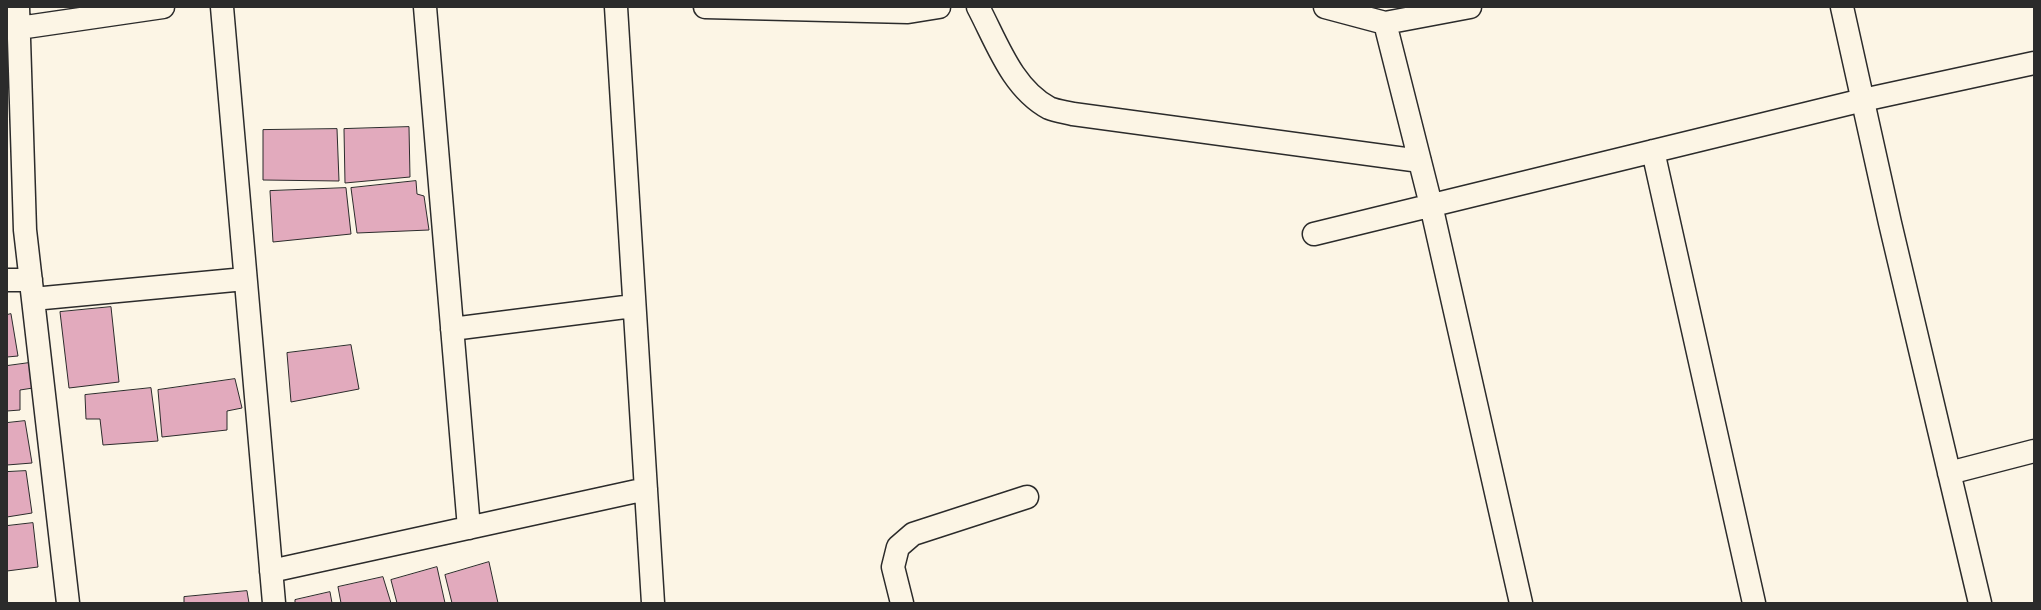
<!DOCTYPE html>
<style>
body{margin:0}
#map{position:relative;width:2041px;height:610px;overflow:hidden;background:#fcf5e5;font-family:Delius,sans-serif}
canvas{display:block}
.frame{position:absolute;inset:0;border:8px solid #2b2b2b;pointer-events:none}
</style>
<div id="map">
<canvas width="2041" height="610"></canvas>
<div class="frame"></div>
</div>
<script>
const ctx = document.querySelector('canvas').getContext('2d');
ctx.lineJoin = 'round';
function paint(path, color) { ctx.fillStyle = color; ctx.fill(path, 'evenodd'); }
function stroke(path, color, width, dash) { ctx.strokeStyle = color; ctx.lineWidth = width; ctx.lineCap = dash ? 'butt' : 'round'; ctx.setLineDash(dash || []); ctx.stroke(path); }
const building = new Path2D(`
 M409,127L410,177L345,183L344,129Z
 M337,129L339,181L263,180V130Z
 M416,181L417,194L424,196L429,230L357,233L351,188Z
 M346,188L351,234L273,242L270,191Z
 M111,307L119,382L69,388L60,312Z
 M11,314L18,356L7,357V315Z
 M351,345L359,389L291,402L287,353Z
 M29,363L33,388L20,390V410L7,411V366Z
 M235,379L242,408L227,411V430L162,437L158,390Z
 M151,388L158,441L103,445L100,419H86L85,395Z
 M25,421L32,463L7,465V423Z
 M26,471L32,513L7,517V472Z
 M33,523L38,567L7,571V526Z
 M489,562L498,603H452L445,575Z
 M437,567L445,603H397L391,580Z
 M383,577L391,603H341L338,587Z
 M247,591L249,603H184V597Z
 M330,592L332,603H295V600Z`);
const minor = new Path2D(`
 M18,7L25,230L68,603
 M222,7L274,603
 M425,7L469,528
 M616,7L653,603
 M705,7L908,12L939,7
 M978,7C997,43 1012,88 1049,108C1056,111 1065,112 1073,114L1420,161
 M1325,7L1385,23
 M1470,7L1385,23L1431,205L1521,603
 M1842,7L1890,223L1980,603
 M19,28L163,7
 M1653,151L1754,603
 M1314,234L1863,100L2034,63
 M7,280H31
 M33,299L245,279
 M452,329L633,306
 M1949,473L2034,451
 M271,571L646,489
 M902,603L893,567L898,547L913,534L1027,497`);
paint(building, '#e2aabd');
stroke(building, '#2b2b2b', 1);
stroke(minor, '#2b2b2b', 25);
stroke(minor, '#fcf5e5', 22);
</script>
